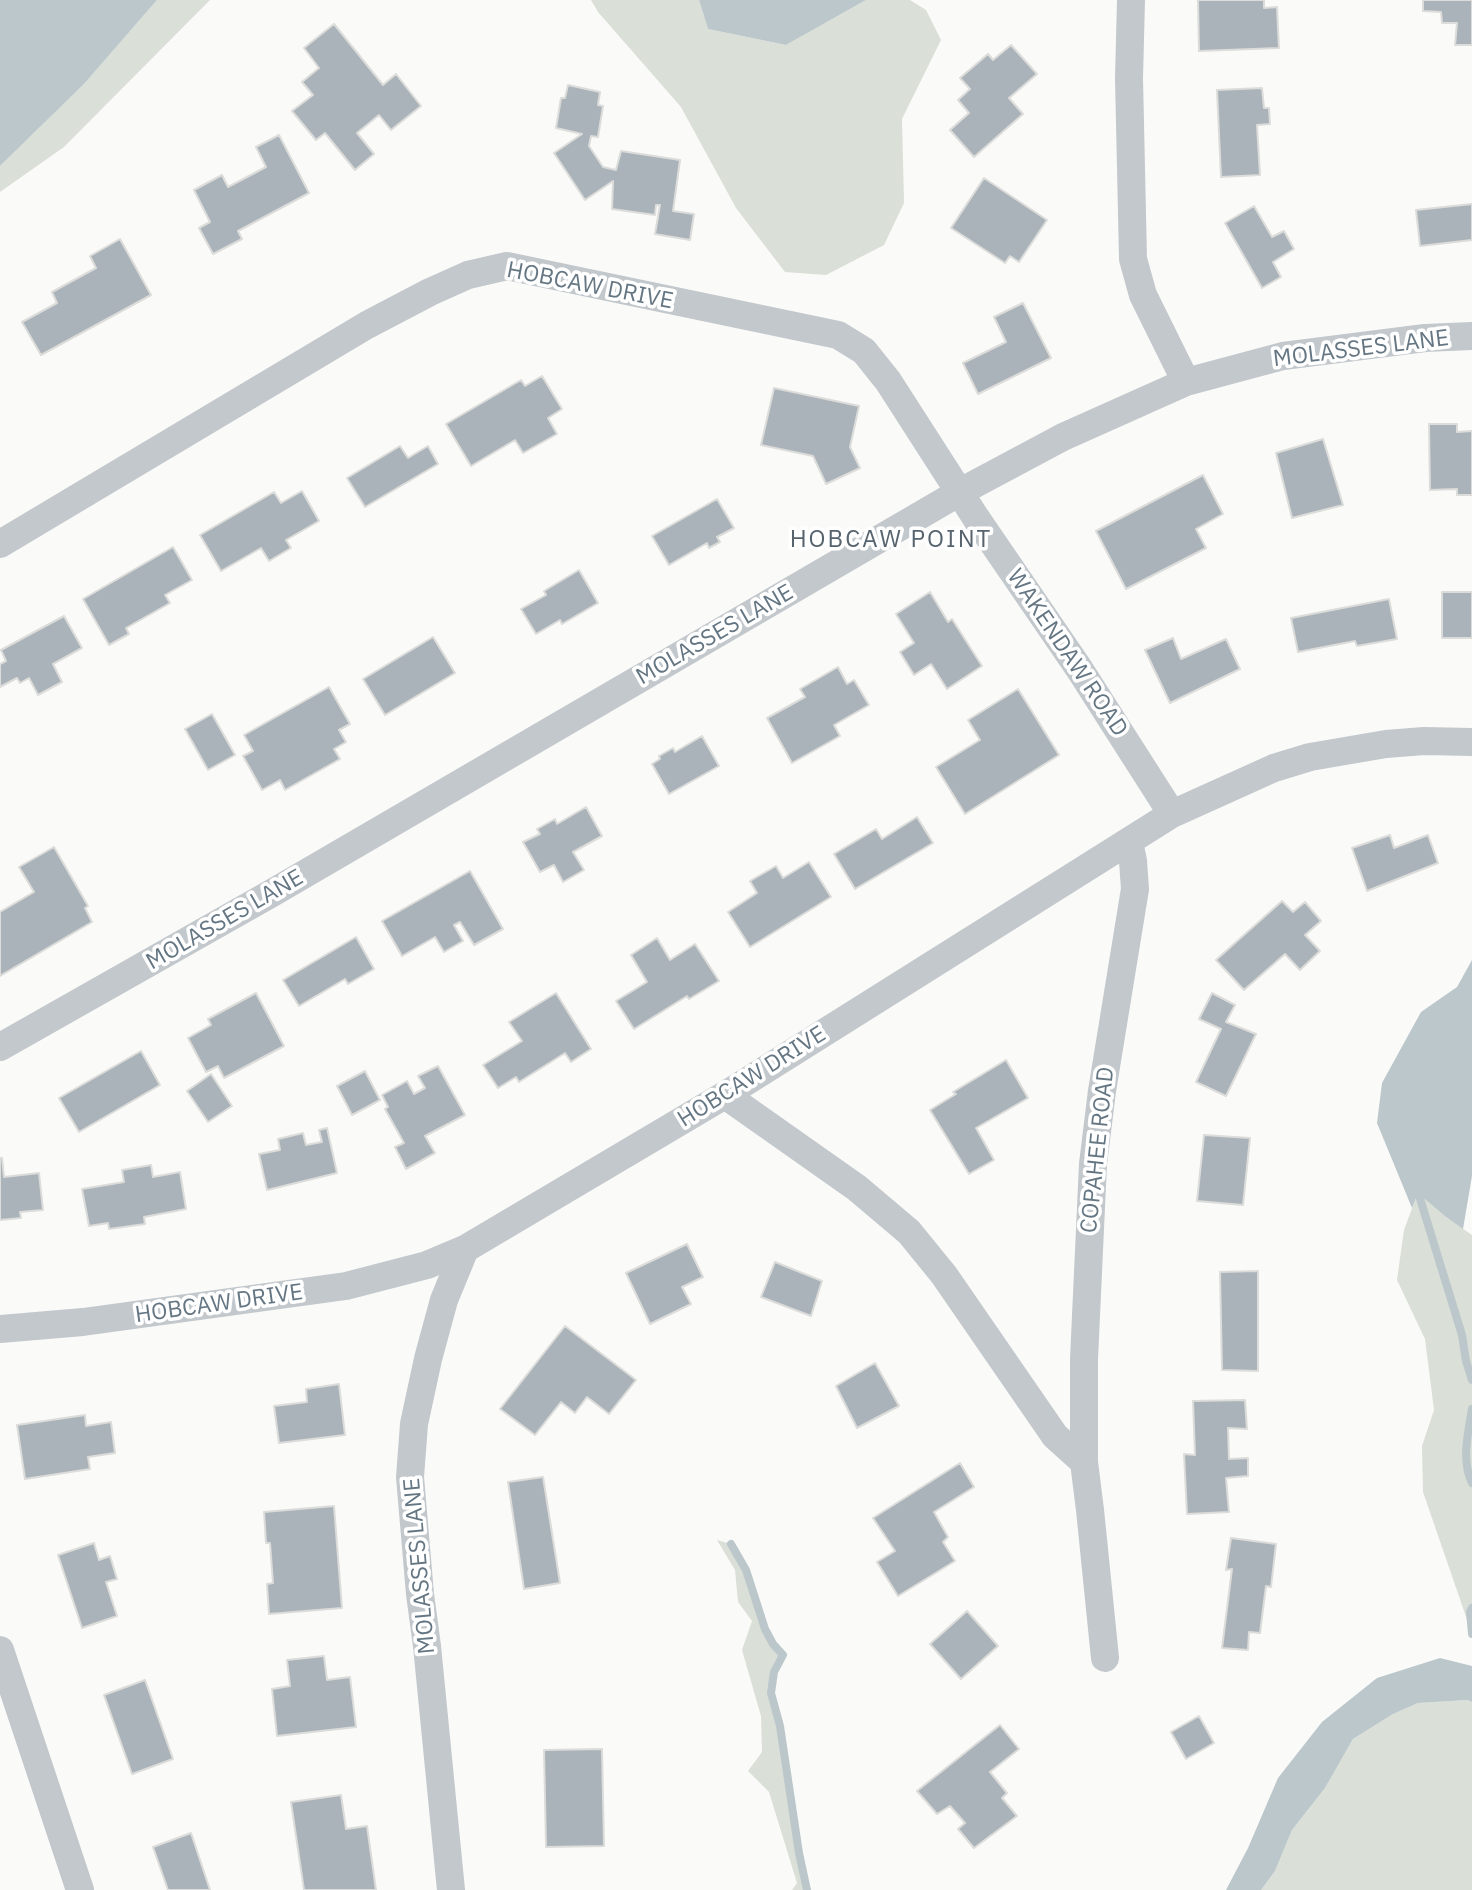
<!DOCTYPE html>
<style>
body{margin:0}
canvas{display:block;background:#fafaf8}
</style>
<canvas width="1472" height="1890"></canvas>
<script>
const ctx = document.querySelector('canvas').getContext('2d');
ctx.lineJoin = 'round';
function paint(path, color) { ctx.fillStyle = color; ctx.fill(path, 'evenodd'); }
function stroke(path, color, width, dash) { ctx.strokeStyle = color; ctx.lineWidth = width; ctx.lineCap = dash ? 'butt' : 'round'; ctx.setLineDash(dash || []); ctx.stroke(path); }
function drawText(font, color, halo, rows, align = 'center') {
  ctx.font = font + ' "IBM Plex Sans",sans-serif'; ctx.lineWidth = 7; ctx.setLineDash([]); ctx.textBaseline = 'middle'; ctx.strokeStyle = halo; ctx.fillStyle = color; for (const [text, x, y, turn = 0] of rows) {
    ctx.save(); ctx.translate(x, y); ctx.rotate((+turn || 0) * Math.PI / 180); ctx.textAlign = isNaN(turn) ? turn : align; if (halo) ctx.strokeText(text, 0, 0); ctx.fillText(text, 0, 0); ctx.restore();
  }
}
const green = new Path2D(`
 M157,0H210L64,147L0,192V166L84,84Z
 M591,0H699L708,29L786,45L866,0H910L926,10L941,40L902,119L904,203L884,245L826,275L785,272L736,208L681,107L598,12Z
 M1418,1192L1446,1217L1472,1235V1634L1423,1492L1422,1446L1434,1410L1425,1339L1397,1280L1404,1230Z
 M717,1540L731,1544L746,1570L765,1629L773,1644L783,1655L776,1668L771,1693L780,1726L799,1853L807,1890H792L797,1883L769,1792L748,1771L762,1752L761,1716L742,1650L752,1621L738,1602L735,1570Z
 M1468,1700L1472,1702V1890H1261L1275,1871L1292,1830L1325,1788L1353,1739L1393,1714L1418,1703Z`);
const water = new Path2D(`
 M0,0H157L84,84L0,166Z
 M699,0H866L786,45L708,29Z
 M1472,960V1176L1463,1229L1446,1217L1418,1193L1412,1208L1377,1123L1382,1083L1421,1012L1457,987Z
 M1440,1658L1472,1666V1702L1468,1700L1418,1703L1393,1714L1353,1739L1325,1788L1292,1830L1275,1871L1261,1890H1226L1248,1848L1278,1778L1322,1722L1377,1678Z`);
const stream = new Path2D(`
 M1418,1192L1462,1335L1466,1361L1472,1380
 M1472,1409C1468,1434 1461,1460 1472,1483
 M731,1544L746,1570L765,1629L773,1644L783,1655L774,1672L771,1693L780,1726L799,1853L807,1890
 M1472,1608L1470,1612L1472,1634`);
const building = new Path2D(`
 M1198,0H1264V8L1277,7L1279,48L1199,51Z
 M1423,0H1472V45H1455L1457,23H1442L1441,12L1423,11Z
 M334,24L383,85L396,74L421,106L391,130L379,115L357,133L374,154L355,170L325,133L316,140L292,111L313,95L302,82L319,68L304,48Z
 M1011,45L1037,74L1009,98L1023,114L974,157L950,130L969,113L958,100L970,89L960,78L988,54L993,60Z
 M568,85L600,92L598,105L603,106L598,137L591,136L589,146L603,167L616,170L621,151L680,160L673,211L694,214L690,240L655,234L660,205H656L655,215L612,209L613,181L585,200L554,153L582,134L556,128L561,98H565Z
 M1262,88L1264,108H1269L1270,124L1257,125L1260,175L1221,177L1217,90Z
 M279,135L309,193L238,231L242,239L213,254L199,228L210,222L194,190L222,175L228,187L266,167L256,147Z
 M984,178L1047,220L1019,262L1010,256L1005,263L951,228Z
 M1472,204V240L1420,246L1416,210Z
 M1254,206L1272,237L1284,231L1294,249L1273,262L1281,277L1262,288L1225,223Z
 M120,239L151,295L41,355L22,322L57,303L52,292L96,268L90,256Z
 M1023,303L1051,358L978,394L963,363L1006,342L994,317Z
 M542,376L562,409L548,418L557,434L523,453L515,440L471,466L446,424L521,380L525,386Z
 M774,388L859,406L850,447L860,468L826,484L813,456L761,445Z
 M1429,424H1457V432L1472,431V495H1457V489L1430,490Z
 M1323,439L1343,505L1292,518L1276,453Z
 M400,446L408,458L428,446L438,464L365,507L347,478Z
 M1203,475L1223,514L1196,529L1206,548L1126,589L1096,531Z
 M302,491L319,521L286,540L291,548L269,561L261,548L221,571L200,535L274,492L281,503Z
 M717,499L734,528L717,537L720,542L709,548L707,543L669,565L652,536Z
 M173,547L192,580L165,595L170,603L126,628L129,634L109,645L83,599Z
 M579,570L598,603L562,624L560,620L536,634L521,609L546,595L544,591Z
 M930,592L948,622L952,619L982,666L947,689L931,664L914,675L900,652L914,643L896,614Z
 M1442,592H1472V638H1442Z
 M1389,599L1397,639L1357,646L1355,641L1298,652L1291,618Z
 M64,616L82,648L53,664L62,682L38,695L29,678L20,683L17,678L0,687V664L6,661L1,650Z
 M433,637L455,673L385,715L363,679Z
 M1173,638L1181,659L1226,639L1240,669L1170,703L1145,650Z
 M838,667L847,684L854,680L869,705L834,725L840,736L792,763L767,718L805,697L800,689Z
 M329,687L350,724L339,730L346,742L334,749L340,759L285,790L280,780L262,790L243,756L253,751L244,735Z
 M1018,689L1059,755L965,814L936,767L980,740L968,720Z
 M212,714L235,755L208,770L185,729Z
 M702,736L719,766L669,794L652,764L660,759L659,756L673,748L675,752Z
 M586,807L602,836L573,852L584,870L563,882L554,865L540,872L523,842L540,834L537,829L555,819L557,824Z
 M917,817L933,843L855,889L834,854L876,829L882,839Z
 M1390,835L1394,848L1428,835L1438,863L1367,891L1352,848Z
 M54,847L88,906L85,908L92,922L0,976V912L34,892L19,867Z
 M809,862L831,897L750,947L728,912L757,893L750,881L776,866L783,878Z
 M470,871L503,929L474,945L460,922L454,925L463,941L444,952L435,937L402,956L382,921Z
 M1282,901L1293,912L1305,902L1321,921L1305,935L1320,951L1300,970L1285,954L1244,990L1216,960Z
 M356,937L374,969L348,984L345,979L299,1006L283,980Z
 M657,938L670,960L695,944L719,981L689,999L687,996L634,1029L616,1001L647,982L631,955Z
 M256,993L284,1046L224,1078L218,1066L206,1072L188,1038L211,1025L208,1019Z
 M556,993L591,1049L571,1062L565,1053L519,1082L516,1077L498,1088L483,1065L522,1041L509,1022Z
 M1212,993L1235,1005L1226,1022L1256,1034L1226,1096L1196,1082L1221,1029L1199,1019Z
 M141,1051L160,1085L79,1132L59,1098Z
 M1006,1060L1028,1098L976,1128L994,1160L969,1174L930,1110L956,1094L953,1092Z
 M438,1066L465,1115L425,1136L435,1153L406,1169L395,1147L404,1143L385,1109L388,1107L382,1095L407,1081L414,1094L425,1088L418,1076Z
 M365,1071L380,1100L352,1115L337,1086Z
 M211,1074L232,1106L208,1122L187,1091Z
 M327,1128L337,1173L267,1190L259,1154L280,1150L278,1139L303,1133L306,1145L322,1142L319,1130Z
 M1204,1135L1250,1138L1243,1205L1197,1201Z
 M0,1158H2L4,1177L39,1173L43,1210L20,1212L21,1218L0,1220Z
 M151,1165L153,1177L180,1172L186,1209L144,1217L145,1224L109,1229L108,1223L89,1226L82,1189L124,1182L122,1170Z
 M687,1244L703,1277L682,1287L691,1304L650,1324L626,1273Z
 M775,1262L822,1281L811,1316L761,1297Z
 M1258,1271V1371L1222,1370L1220,1272Z
 M565,1326L636,1380L609,1414L587,1397L575,1413L561,1402L535,1435L500,1409Z
 M875,1363L899,1406L857,1428L836,1386Z
 M339,1384L345,1435L279,1443L274,1406L307,1402L306,1389Z
 M1245,1400L1247,1429L1228,1428L1229,1459L1248,1458V1476L1226,1478L1229,1512L1187,1514L1184,1454L1195,1455L1193,1401Z
 M85,1415L86,1426L111,1422L115,1453L88,1457L90,1469L25,1479L17,1425Z
 M960,1463L974,1487L934,1512L948,1537L943,1542L955,1561L898,1596L877,1562L895,1551L873,1518Z
 M543,1477L560,1583L524,1589L508,1482Z
 M334,1506L342,1608L269,1614L267,1584L273,1583L270,1543H266L264,1512Z
 M1231,1538L1276,1544L1271,1587L1266,1586L1260,1633L1249,1632L1248,1650L1222,1648L1232,1569L1226,1570Z
 M94,1543L99,1560L110,1556L117,1579L106,1582L117,1616L82,1628L58,1555Z
 M967,1611L998,1646L961,1679L930,1644Z
 M324,1656L327,1680L350,1677L356,1727L277,1736L272,1689L290,1686L287,1660Z
 M145,1680L173,1759L132,1774L104,1695Z
 M1199,1716L1214,1743L1186,1759L1171,1732Z
 M1000,1725L1019,1749L990,1772L1007,1793L1002,1798L1017,1816L974,1848L958,1829L965,1823L950,1806L937,1814L917,1791Z
 M602,1749L604,1846L546,1847L544,1750Z
 M341,1795L346,1829L367,1826L376,1890H304L291,1802Z
 M191,1833L210,1890H168L153,1847Z`);
const minor = new Path2D(`
 M1131,0L1129,78L1133,259L1143,295L1186,382
 M0,544L367,325L430,292L468,275L507,266L838,335L864,351L888,381L976,518L1080,670L1172,814
 M0,1047L272,893L960,492L1063,437L1186,382L1283,356L1425,338L1472,336
 M725,1095L857,1188L909,1232L944,1275L1055,1436L1084,1462L1090,1510L1105,1658
 M0,1329L83,1322L346,1286L427,1265L465,1249L725,1095L1172,814L1274,768L1310,757L1386,744L1424,741L1472,742
 M1084,1462V1359L1093,1164L1102,1091L1135,889L1133,861L1129,842
 M0,1650L80,1890
 M451,1890L427,1646L420,1594L410,1477L414,1424L428,1359L444,1300L465,1249`);
const streetNames = [
 ["HOBCAW DRIVE",590,286,11],
 ["MOLASSES LANE",1361,349,-7],
 ["MOLASSES LANE",715,635,-30],
 ["WAKENDAW ROAD",1067,653,56],
 ["MOLASSES LANE",225,920,-30],
 ["HOBCAW DRIVE",752,1077,-32],
 ["COPAHEE ROAD",1098,1150,-84],
 ["HOBCAW DRIVE",219,1304,-8],
 ["MOLASSES LANE",420,1566,-95]
];
const neighbourhoodNames = [
 ["HOBCAW POINT",891,540]
];
paint(green, '#dadfd7');
paint(water, '#bbc7cb');
stroke(stream, '#bbc7cb', 8);
paint(building, '#aab3b9');
stroke(building, '#dcdcda', 2);
stroke(minor, '#c3c8cc', 28);
drawText('23px', '#657683', '#fff', streetNames);
ctx.letterSpacing = '2px';
drawText('24px', '#57646e', '#fff', neighbourhoodNames);
ctx.letterSpacing = '0px';
</script>
